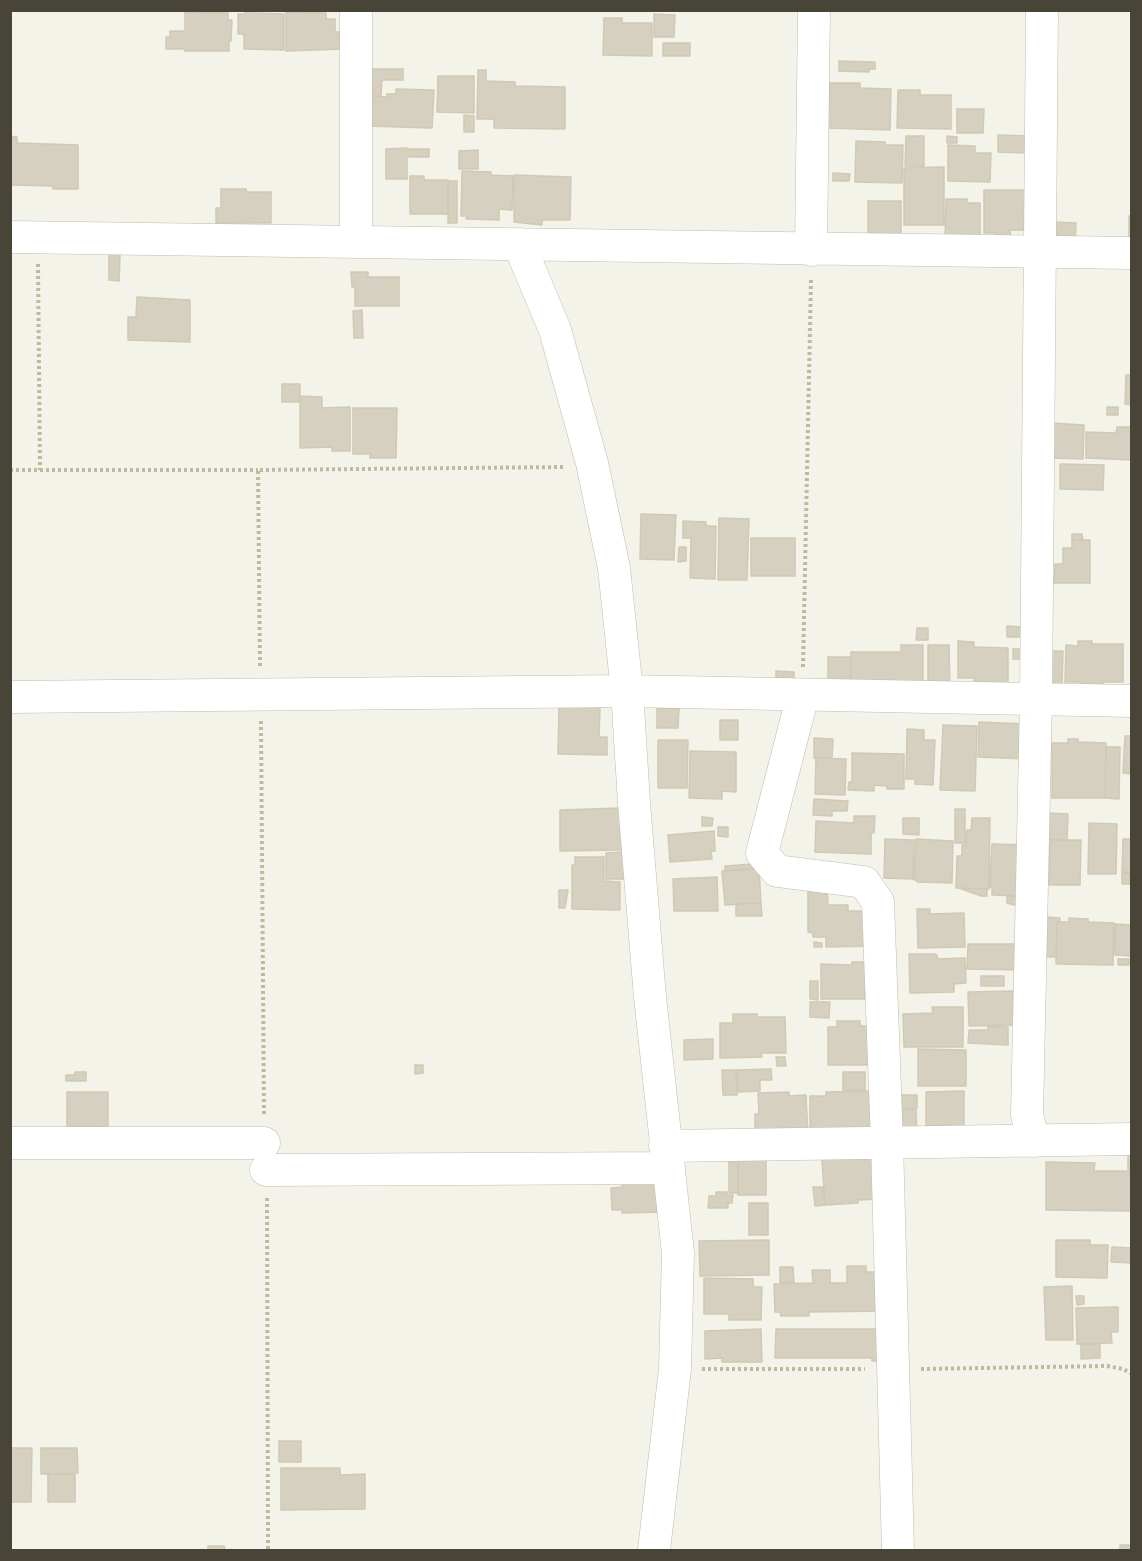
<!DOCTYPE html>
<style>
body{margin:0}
#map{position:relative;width:1142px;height:1561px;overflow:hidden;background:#f4f3ea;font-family:Roboto,sans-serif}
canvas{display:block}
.frame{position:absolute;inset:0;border:12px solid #484438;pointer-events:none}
</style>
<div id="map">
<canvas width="1142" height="1561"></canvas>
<div class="frame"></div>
</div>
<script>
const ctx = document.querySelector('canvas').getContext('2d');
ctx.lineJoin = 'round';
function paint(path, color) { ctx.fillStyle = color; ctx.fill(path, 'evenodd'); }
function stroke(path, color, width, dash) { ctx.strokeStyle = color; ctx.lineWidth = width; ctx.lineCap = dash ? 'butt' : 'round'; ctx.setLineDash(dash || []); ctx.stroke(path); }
const building = new Path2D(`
 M245,10H255V13L284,14V50L244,49V34H238V14H245Z
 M185,12L228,13V20H232L231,41H229V51H185Z
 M286,12L326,13V19H335V32H344V49L286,51Z
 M654,14L675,15L674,37H654Z
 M604,18H622V23H652V56L603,55Z
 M170,31H183V49H166V37H170Z
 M663,43H690V56H663Z
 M839,61L875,62V69H869V72L839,71Z
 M366,69H403V80H382L381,95L365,94Z
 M478,70H486V81L515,82V86L565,87V129L494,128V119H477Z
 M438,76H474V113L437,112Z
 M830,83H860V88L891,89L890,130L828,128Z
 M396,89L434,90L432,128L367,126L368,96L387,97V94H396Z
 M898,90H920V95H951V129L897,128Z
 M957,109H984L983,133H957Z
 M464,115L474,116V132H464Z
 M998,135L1028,136L1027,153L998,152Z
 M10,136L17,137V143L78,145V189H53V186L10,185Z
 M906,136H924V166H905Z
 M947,136L957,137V143H947Z
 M856,141L885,142V145H903L902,183L855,182Z
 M948,145L975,146V153H991L990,182L948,181Z
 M407,148V179H386V149Z
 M409,149H429V157H409Z
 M478,150V169H459V151Z
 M944,167V225H904V168Z
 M462,171L491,172V175L513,176L512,210L499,209V220L466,219L467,216H461Z
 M833,173L850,174L849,181H833Z
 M514,175L571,177L570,220H542V225L514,222Z
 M410,176H424V180H448V214H410Z
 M448,181H457V223H448Z
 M221,189H246L247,192H271V223H216V208H221Z
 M984,190H1026V230H1010L1011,238H995V233H984Z
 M946,199H967V203H980V242H945Z
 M868,201H901V235L868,241Z
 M1129,216H1132V242H1129Z
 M1053,222L1076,223L1075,243L1052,242Z
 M109,254L120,255L119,281L109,280Z
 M351,272H368V277H399V306H355V287H352Z
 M137,297L190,300V342L128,340V317H136Z
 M362,310L363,338H354L353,311Z
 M1126,375H1132V405L1125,404Z
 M282,384H300V402H282Z
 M300,396L322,397V408L350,407V451H332V447L300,448Z
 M1107,407H1118V415H1107Z
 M353,408H397L396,458H370V454H353Z
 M1052,423L1084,425L1083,459L1051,458Z
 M1117,427H1132V460L1086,458V432L1116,433Z
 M1060,464L1104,465L1103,490L1060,489Z
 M641,514L676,515L674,560L640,559Z
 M719,518L749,519L747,580H718Z
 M683,521L706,522V526H716L715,579L690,578L691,538H683Z
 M1072,534H1082L1083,540H1072Z
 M751,538H795V576H751Z
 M1072,540H1090V583H1054L1055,564H1063V548H1072Z
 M679,547H686V561L678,562Z
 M1007,626L1021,627V637H1007Z
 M917,628H928V640H916Z
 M958,641L974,642V647L1008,648V683H974V678H958Z
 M1078,641H1092V644H1123V682H1103V687H1081V682H1065L1066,645L1078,646Z
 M901,645H923V685H851V652H901Z
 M928,645H949L950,688L928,687Z
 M1013,649H1021V659H1013Z
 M1046,651H1063L1062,684L1046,683Z
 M828,657H851L850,681L828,680Z
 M776,671L794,672V684H776Z
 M559,707H600L599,737H607V755L558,754Z
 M657,708H679L678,728H657Z
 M720,720H738V740H720Z
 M979,722L1027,724L1025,759L978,757Z
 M943,725L977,726L975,791L940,790Z
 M907,729L924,730V740H935L933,785L915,784V779H906Z
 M1125,736H1132V774L1123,773Z
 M814,738L833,739L832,758H814Z
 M1068,739H1078V742L1106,743L1105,798H1052V743H1068Z
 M658,740H688L687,788H658Z
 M1106,747H1120L1119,799L1105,798Z
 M690,751L736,752V792L722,791V799L689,798Z
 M852,753L904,754V789H887V786L874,785V791L848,790L849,782H852Z
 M816,758L846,759L845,795L815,794Z
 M814,799L848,801L847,811H832V816L813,815Z
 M621,808L622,850L560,851V810Z
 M955,809H965V843H955Z
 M1047,813L1068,814L1067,840L1046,839Z
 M854,816H875L874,833L871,832V854L815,852L816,821L854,823Z
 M702,817L713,818L712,826H702Z
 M903,818H919V835L903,834Z
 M972,818H990L989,889L956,888L957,856H962V845H966L967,830H971Z
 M1089,823L1117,824L1116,874H1088Z
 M718,827H728V837L718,836Z
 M714,831L715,851H711L712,859L670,862L668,835Z
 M885,839L914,840L913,879L884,878Z
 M916,839L953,841L952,883L917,882V880H914Z
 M1123,839H1132V872H1122Z
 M1050,840H1081L1080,885H1049Z
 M992,844L1025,845L1023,896L992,895V887H990Z
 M624,852L625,879H606V853Z
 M575,857H604V881L620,882V910L572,909V865H575Z
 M754,864L755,869L725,871V866Z
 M759,868L761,903L725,905L722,871Z
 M1122,873H1132V884H1122Z
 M717,877L718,911H674L673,879Z
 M827,885L828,905H848V911H877V946L826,947V937H813V933L808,932V886Z
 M959,888L987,889V896H981Z
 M559,890H568L565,908H559Z
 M1007,896H1025V908L1007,903Z
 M761,903L762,916H736V904Z
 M917,909H930V914L964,913L965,947L918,948Z
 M1046,917L1060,918V922H1057L1056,957H1045Z
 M1069,918L1088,919V922L1114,923L1113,965L1056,964L1057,922H1069Z
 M1115,924L1132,925V956L1115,955Z
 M814,942L822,943V947H814Z
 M968,944H1021V970L967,969Z
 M909,954H936L938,959L965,958L966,983L954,984V992L910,993Z
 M1118,959H1129V965H1118Z
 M852,962H876V989H865V999H821V964L852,965Z
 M981,976H1004V986H981Z
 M810,981H818V1000L810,999Z
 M1013,991V1003L1019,1002L1014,1025L969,1026L968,992Z
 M810,1002H830L829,1018L810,1017Z
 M932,1007H963V1047H904L903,1014L933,1013Z
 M733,1014H757V1017H785L786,1053H761L762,1057L720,1058V1023H733Z
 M837,1021H860V1026H876L871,1065H828V1027H837Z
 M988,1027H1008V1045L968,1043L969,1030H988Z
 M713,1039V1059L684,1060V1040Z
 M918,1049L966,1050V1086H918Z
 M776,1057H785L786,1066H777Z
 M415,1065H423V1073L415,1074Z
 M771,1069L772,1080H760V1091L738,1092L737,1070Z
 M722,1070H736L737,1095H723Z
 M75,1072H86V1081H66V1075H75Z
 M843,1072H865V1090H843Z
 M878,1091L879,1138H810V1096H826V1092Z
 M964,1091V1125L926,1126V1092Z
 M67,1092H108V1127L67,1126Z
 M789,1092V1096L806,1095L808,1138L755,1140V1114H759L758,1093Z
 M898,1095H917V1108L898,1109Z
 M899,1109H916L917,1136L900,1137Z
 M1128,1151H1132V1171H1128Z
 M738,1154H766V1195H738Z
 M729,1156H738V1193H729Z
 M879,1157L881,1199L858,1200V1203L825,1205L822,1159Z
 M1046,1162L1095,1163L1094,1171H1132V1211L1046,1210Z
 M622,1180H653V1187H661L664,1212L622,1213V1210H612L611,1188L622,1187Z
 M813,1187H823L825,1205L815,1206Z
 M716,1192H727V1195H733L732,1203H728V1208H708L709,1196H716Z
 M749,1203H768V1235H749Z
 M769,1240V1275L700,1276L699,1241Z
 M1056,1240H1090V1245H1108L1107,1278L1056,1277Z
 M1112,1247L1132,1248V1263L1111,1262Z
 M847,1266H866V1272H885L886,1311L809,1312V1316H781L780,1312H775L774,1284L813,1283L812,1270H830V1283H847Z
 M780,1267H793L794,1282L780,1283Z
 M704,1278L753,1279V1287H762L761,1320H729V1314H704Z
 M1072,1286L1073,1340H1046L1044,1287Z
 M1076,1296H1084V1304L1077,1305Z
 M1118,1307V1332H1111L1112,1343L1077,1344L1076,1308Z
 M761,1329L762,1362H722V1358L705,1359V1331Z
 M776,1329H886V1361H872V1358H775Z
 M1081,1344H1100V1358L1081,1359Z
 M279,1441H301V1462H279Z
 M11,1448H32L31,1502H11Z
 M41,1448H77L78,1473L41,1474Z
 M281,1468H340V1475L365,1474V1509L281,1510Z
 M48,1474H75V1502H48Z
 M1120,1545H1132V1550H1120Z
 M208,1546H224L225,1550H208Z`);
const path = new Path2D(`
 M38,264L40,470
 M10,470H258
 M260,666L258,470L565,467
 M803,667L811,279
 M261,721L264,1116
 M267,1198L268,1550
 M702,1369H865
 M921,1369L1107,1366L1123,1369L1132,1374`);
const minor = new Path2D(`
 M10,237L1132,253
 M356,241V10
 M519,244L555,330L592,463L614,568L627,691L634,803L650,997L678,1253L675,1369L654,1550
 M811,250L814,10
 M803,695L762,853L777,871L864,882L878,902L887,1142L898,1550
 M10,697L627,691L1132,701
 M1034,1141L1027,1115L1036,700L1042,10
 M10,1143H264
 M665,1146L1132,1139
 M266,1170L669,1168`);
paint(building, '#d6d0c0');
stroke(building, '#d0c9b3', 1.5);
stroke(minor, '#c0bcad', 33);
stroke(path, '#c1b99e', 4, [3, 3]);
stroke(minor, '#fff', 32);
</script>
